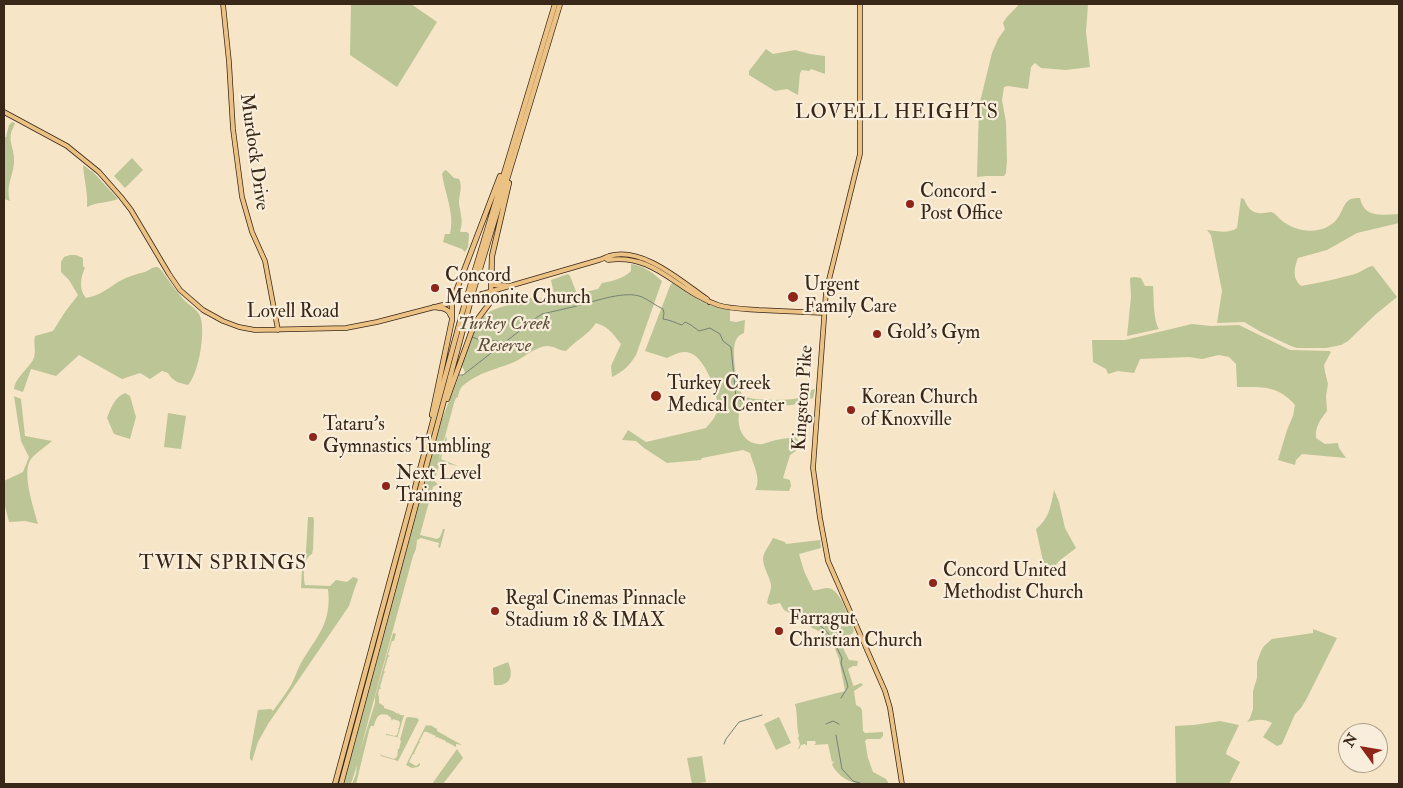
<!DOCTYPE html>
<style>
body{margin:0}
#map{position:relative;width:1403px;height:788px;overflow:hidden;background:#f6e5c7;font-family:"IM FELL Double Pica",serif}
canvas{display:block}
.frame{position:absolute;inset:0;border:5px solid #392718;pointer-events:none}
.north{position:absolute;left:1338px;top:723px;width:50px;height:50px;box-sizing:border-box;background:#f9eedb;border:1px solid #ac9e8d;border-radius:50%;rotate:302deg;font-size:14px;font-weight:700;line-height:20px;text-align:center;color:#392718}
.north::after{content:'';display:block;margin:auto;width:18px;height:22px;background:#8f2418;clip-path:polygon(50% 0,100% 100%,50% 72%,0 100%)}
</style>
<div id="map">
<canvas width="1403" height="788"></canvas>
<div class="frame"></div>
<div class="north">N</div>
</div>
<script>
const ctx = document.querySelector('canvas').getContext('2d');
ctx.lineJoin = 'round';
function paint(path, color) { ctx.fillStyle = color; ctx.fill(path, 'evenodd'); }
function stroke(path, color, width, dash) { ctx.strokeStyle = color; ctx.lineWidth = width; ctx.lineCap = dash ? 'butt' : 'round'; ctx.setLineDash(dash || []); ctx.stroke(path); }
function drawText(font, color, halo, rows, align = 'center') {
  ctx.font = font + ' "IM FELL Double Pica",serif'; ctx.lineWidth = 4.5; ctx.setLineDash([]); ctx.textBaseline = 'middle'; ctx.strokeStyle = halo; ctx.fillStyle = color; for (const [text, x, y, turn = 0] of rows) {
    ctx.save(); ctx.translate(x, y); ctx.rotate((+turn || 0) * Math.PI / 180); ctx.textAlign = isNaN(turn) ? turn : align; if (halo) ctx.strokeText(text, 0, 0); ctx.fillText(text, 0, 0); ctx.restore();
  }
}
const green = new Path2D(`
 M351,4H411L437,22L397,87L350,55Z
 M1019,4H1088L1086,32L1090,67L1066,70L1041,68L1035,63L1031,67L1028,89L1008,86L1004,87L1002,100L1006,122L1007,160L1006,173L1004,176H986L977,177L979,106L992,53L998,39L1005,29L1003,23C1007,15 1014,11 1019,4Z
 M766,49L773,54L795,50L810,54L825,56V74L811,69L809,71L802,70L800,73L798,95L787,89L775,91L749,75V71Z
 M12,122L15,123C14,127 11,131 11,134C9,141 14,151 14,158C15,174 5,184 10,201L4,199V137H6L9,125Z
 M132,158L143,170L125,188L114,176Z
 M83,165L94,173L118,199C108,203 96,202 87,207C88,193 84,179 83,165Z
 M446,170L454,178L459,179C463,187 459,194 459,203C460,212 464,222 460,231L461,232H467L469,234L468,247L465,252L462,249L443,242L445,234H450C455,214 445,194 442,174L444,171Z
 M1241,198L1244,199C1248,209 1252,214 1264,213C1266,213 1269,212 1271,212C1275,213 1278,217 1280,219C1293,231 1313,234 1327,227C1343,219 1340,207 1349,200C1352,198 1357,198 1360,198C1364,218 1382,215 1399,214V223L1357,233L1327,250L1298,258C1294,268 1292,278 1301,286C1319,283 1337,279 1355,274C1362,272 1365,267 1373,266L1397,297L1376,314L1348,341L1341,345L1326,348H1297L1291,346L1261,332L1244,322L1217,323L1222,291L1211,235L1207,230C1217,231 1229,234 1237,228Z
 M70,255H76L83,258V266L85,268C80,278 79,290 86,298C98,296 108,289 118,282C127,277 135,274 145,272C148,271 152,267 156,267C159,267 160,269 162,271C169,281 176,291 184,300C189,305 197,309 200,316C206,331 199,373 188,385C180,383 173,382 168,373L162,371L150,379L140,373L122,379L79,355L56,376L31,369L23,392L14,389C15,378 27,370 33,360C37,352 33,344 35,336L53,331L65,312L78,295L69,280L61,272V262L64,257Z
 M631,264C643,265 653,273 662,281L636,355C630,365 623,372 612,377L611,366L621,344C613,334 609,327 596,323C588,335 576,340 566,351C560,351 554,346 547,346C534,347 524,358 512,363C496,369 478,373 465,384C460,387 459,392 458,397L456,398L454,403L436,470L446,436L447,440L446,441L444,447L445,448H443L441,459L458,466L440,462L435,479V482L438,484L433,487L431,495L432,496L430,498L420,535L437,539L440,537L443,529H445L440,548L438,547L439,543L421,538L417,540L416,549L413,556L360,751L375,703V697L393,633L396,634L394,641H392L388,655L390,656L388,657L384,671L385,672L384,673L380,687L381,689H379L378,695L379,696V703L384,706V708L393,711L398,714L399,713L400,715H404L397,739V737L387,735L386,736L387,732V734L395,736L397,735L399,729L397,728H399L400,723L399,721L393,719L392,721L390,716L389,717L388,715C379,712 376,717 374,726H371L369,730V731L356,784H352L356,774L357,765L351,784H344L442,419L459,376L464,375L465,372L462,366L463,360C469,347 475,321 488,313C495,308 503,307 510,304C516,302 521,299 528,298C537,297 546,302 554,294L551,280L568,274L570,276L577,294L598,289L602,283C612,281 623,279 631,271Z
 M1134,277L1141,278L1145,286H1153C1154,298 1153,320 1159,329L1127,336L1131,297L1130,278Z
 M672,283H674C692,296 708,308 730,310V321L736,322L745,320L744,333C741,334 738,336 736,340C731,348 736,391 744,396C752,401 793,401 802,397C807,394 808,390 815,389L813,398C804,401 792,408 782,404L752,402L746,400C733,412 737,442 758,444C762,445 765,443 769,442C778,439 788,438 797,437C800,448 799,449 790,455L783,478L790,480L791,486L789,491L755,490C762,480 753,464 750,453L743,450L702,458L701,460L667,463L644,448L636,441L622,440L628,430L646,442L706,428C710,423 715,418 717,412C721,398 705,357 690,353C682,350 674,355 667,358L645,351L670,286Z
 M1192,324L1211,326L1239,325L1290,350L1329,351L1331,352L1324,365L1325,372L1328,384L1326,396L1327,411C1320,420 1315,427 1316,438L1325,444L1338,443L1339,448L1346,458L1302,454L1296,460L1295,465L1278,460L1287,430L1293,416L1295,405C1278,385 1262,387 1237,387L1236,364L1229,357L1219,355L1202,359L1189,357L1140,359L1134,373L1118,371L1108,374L1106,369L1093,362L1092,340H1125Z
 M125,393L130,396L136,417L130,439L114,434L107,418C111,408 114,398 125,393Z
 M14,396L21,399L25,436L52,441C45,447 36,453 31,459C21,472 34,509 38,524L25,521L9,522L4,502V481L23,472L29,457L21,441Z
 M168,413L186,416L181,449L164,447Z
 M1054,490L1059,502L1065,528L1076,548C1064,558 1055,561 1049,577L1045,570L1036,529C1049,519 1051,506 1054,490Z
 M308,517H313L314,520L313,549L312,554C303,559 303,574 305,585L330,586L336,580L347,582L353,577L357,578L358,580C354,589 352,597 349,606L293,688L268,724L258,742L252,761L250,759V753L258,710L271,709L273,711C279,702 286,694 291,685C295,678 297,670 301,663C317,636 332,623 328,589L301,588L302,569L304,557L306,551Z
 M773,538L785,542L786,544L820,540L821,548L799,554L804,571L813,590C818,591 823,588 828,588C841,589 848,618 853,627L854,631L852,634L834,638H828L817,630L812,628L806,622L801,624L799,618L784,610L780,603L770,605L767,603C768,596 772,589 771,584C769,574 759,562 765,552C767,547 771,543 773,538Z
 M1313,629L1337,638L1307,698L1301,708L1295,714L1282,744L1277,746L1263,737L1272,723C1264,718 1256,720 1247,722L1250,718L1253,709V691L1257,678V662L1261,651L1264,646L1272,639L1313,633Z
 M835,640H837L840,642L849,660L858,661L857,666H853L848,669L853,685L854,686L861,683L863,685L854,691L856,705L860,707L862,710L863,731L865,733L883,732V736L880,739H867L865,741L868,758L873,772L886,779L889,784C865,784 846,788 832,765L834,761L832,762L828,744L814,745L816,743L815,741H807V746L805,744L801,745L799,749H798L800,744L798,738L799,736C796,726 798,715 795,704L845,691L839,659L833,643L830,642Z
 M508,662C514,675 511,687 494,685L493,668Z
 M408,717L417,718L419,720L398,761L381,756L380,753L381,755L394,759L397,757L398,750L397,749H399L401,741L400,740L406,718Z
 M779,717L791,743L776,750L764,724Z
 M1220,721L1239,725L1227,750L1226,754L1240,762L1229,784H1176L1175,726L1194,725Z
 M426,725L429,726L430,725L437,729V731L462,745L456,744V747L447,742L446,743V741L437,737L435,738L436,736L427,732H424L419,742L421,743H419L414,753L415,754H413L409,762L416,766L420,763V765L418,767L412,768L406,765Z
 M457,749L463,758L443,784H432Z
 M702,756L706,782L692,784L687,758Z`);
const stream = new Path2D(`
 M580,305C596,301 626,290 642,297C649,300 656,306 663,309L664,313L663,319C671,320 675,323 682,325L685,322L691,325L699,331L710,328L713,330L720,334L723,341L731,347L736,398L748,404H759
 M472,337L477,339L505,342
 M457,375H463L536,318L542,314L577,306
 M804,618L813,625L815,626V624C823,626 827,632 832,638
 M834,642L842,658L841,663L847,683L848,687L841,698
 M826,724L833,721L839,724
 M836,735L842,769L853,781L863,784
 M724,744L726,739L739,722L762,715`);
const major = new Path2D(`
 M223,4L229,62L233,129L242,197L252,232L265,261L278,330
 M860,4V154L826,292L813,468L820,518L828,561L885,691L890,708L902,784
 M4,112L67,146L99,172L121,197L131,210L169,274L180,290L203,310L223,321L239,327L255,330L346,328L377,322L454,302
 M605,258L608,260C656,253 677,292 718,305C731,309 746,309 759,310C781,311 802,312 824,313
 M482,294L599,260C603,259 606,257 609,256C643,246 682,282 707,299L709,302`);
const highway = new Path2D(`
 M491,279L495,285L510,286
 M434,307C441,308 449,308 451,316
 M447,399L471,333L477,320L489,304L491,291L492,256L509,183
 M432,415L452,320V302L500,176
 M335,784L463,310L555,4
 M341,784L473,292L560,4`);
const majorBridge = new Path2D(`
 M456,301L482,294`);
const markers = [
 [910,204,5,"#8f2418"],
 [435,288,5,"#8f2418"],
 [793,297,6,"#8f2418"],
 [877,334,5,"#8f2418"],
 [656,396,6,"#8f2418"],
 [851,410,5,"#8f2418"],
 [313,437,5,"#8f2418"],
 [386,486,5,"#8f2418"],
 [933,583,5,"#8f2418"],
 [495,611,5,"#8f2418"],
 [779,631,5,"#8f2418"]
];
const streetNames = [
 ["Murdock Drive",253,152,82],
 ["Lovell Road",293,313],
 ["Kingston Pike",804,398,-86]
];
const poiNames = [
 ["Concord -",920,193],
 ["Post Office",920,215],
 ["Concord",445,277],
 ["Mennonite Church",445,299],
 ["Urgent",804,286],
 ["Family Care",804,308],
 ["Gold's Gym",887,334],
 ["Turkey Creek",667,385],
 ["Medical Center",667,407],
 ["Korean Church",861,399],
 ["of Knoxville",861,421],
 ["Tataru's",323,426],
 ["Gymnastics Tumbling",323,448],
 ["Next Level",396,475],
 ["Training",396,497],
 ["Concord United",943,572],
 ["Methodist Church",943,594],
 ["Regal Cinemas Pinnacle",505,600],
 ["Stadium 18 & IMAX",505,622],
 ["Farragut",789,620],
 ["Christian Church",789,642]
];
const parkNames = [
 ["Turkey Creek",504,325],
 ["Reserve",504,347]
];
const neighbourhoodNames = [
 ["LOVELL HEIGHTS",897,114],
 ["TWIN SPRINGS",223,565]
];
paint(green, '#bcc596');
stroke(stream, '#758274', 1);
stroke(major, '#392718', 5.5);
stroke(highway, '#392718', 6);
stroke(major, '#ebc284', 4);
stroke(highway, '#ebc284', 4.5);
stroke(majorBridge, '#392718', 5.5, []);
stroke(majorBridge, '#ebc284', 4);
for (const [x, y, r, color] of markers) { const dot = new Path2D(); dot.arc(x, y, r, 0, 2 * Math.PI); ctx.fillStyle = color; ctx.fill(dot); stroke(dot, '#f9eedb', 2); }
drawText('19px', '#392718', '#f9eedb', streetNames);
drawText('19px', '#392718', '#f9eedb', poiNames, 'left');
drawText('italic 19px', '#5a4e38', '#f9eedb', parkNames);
ctx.letterSpacing = '1px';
drawText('20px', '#392718', '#f9eedb', neighbourhoodNames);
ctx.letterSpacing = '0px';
</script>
